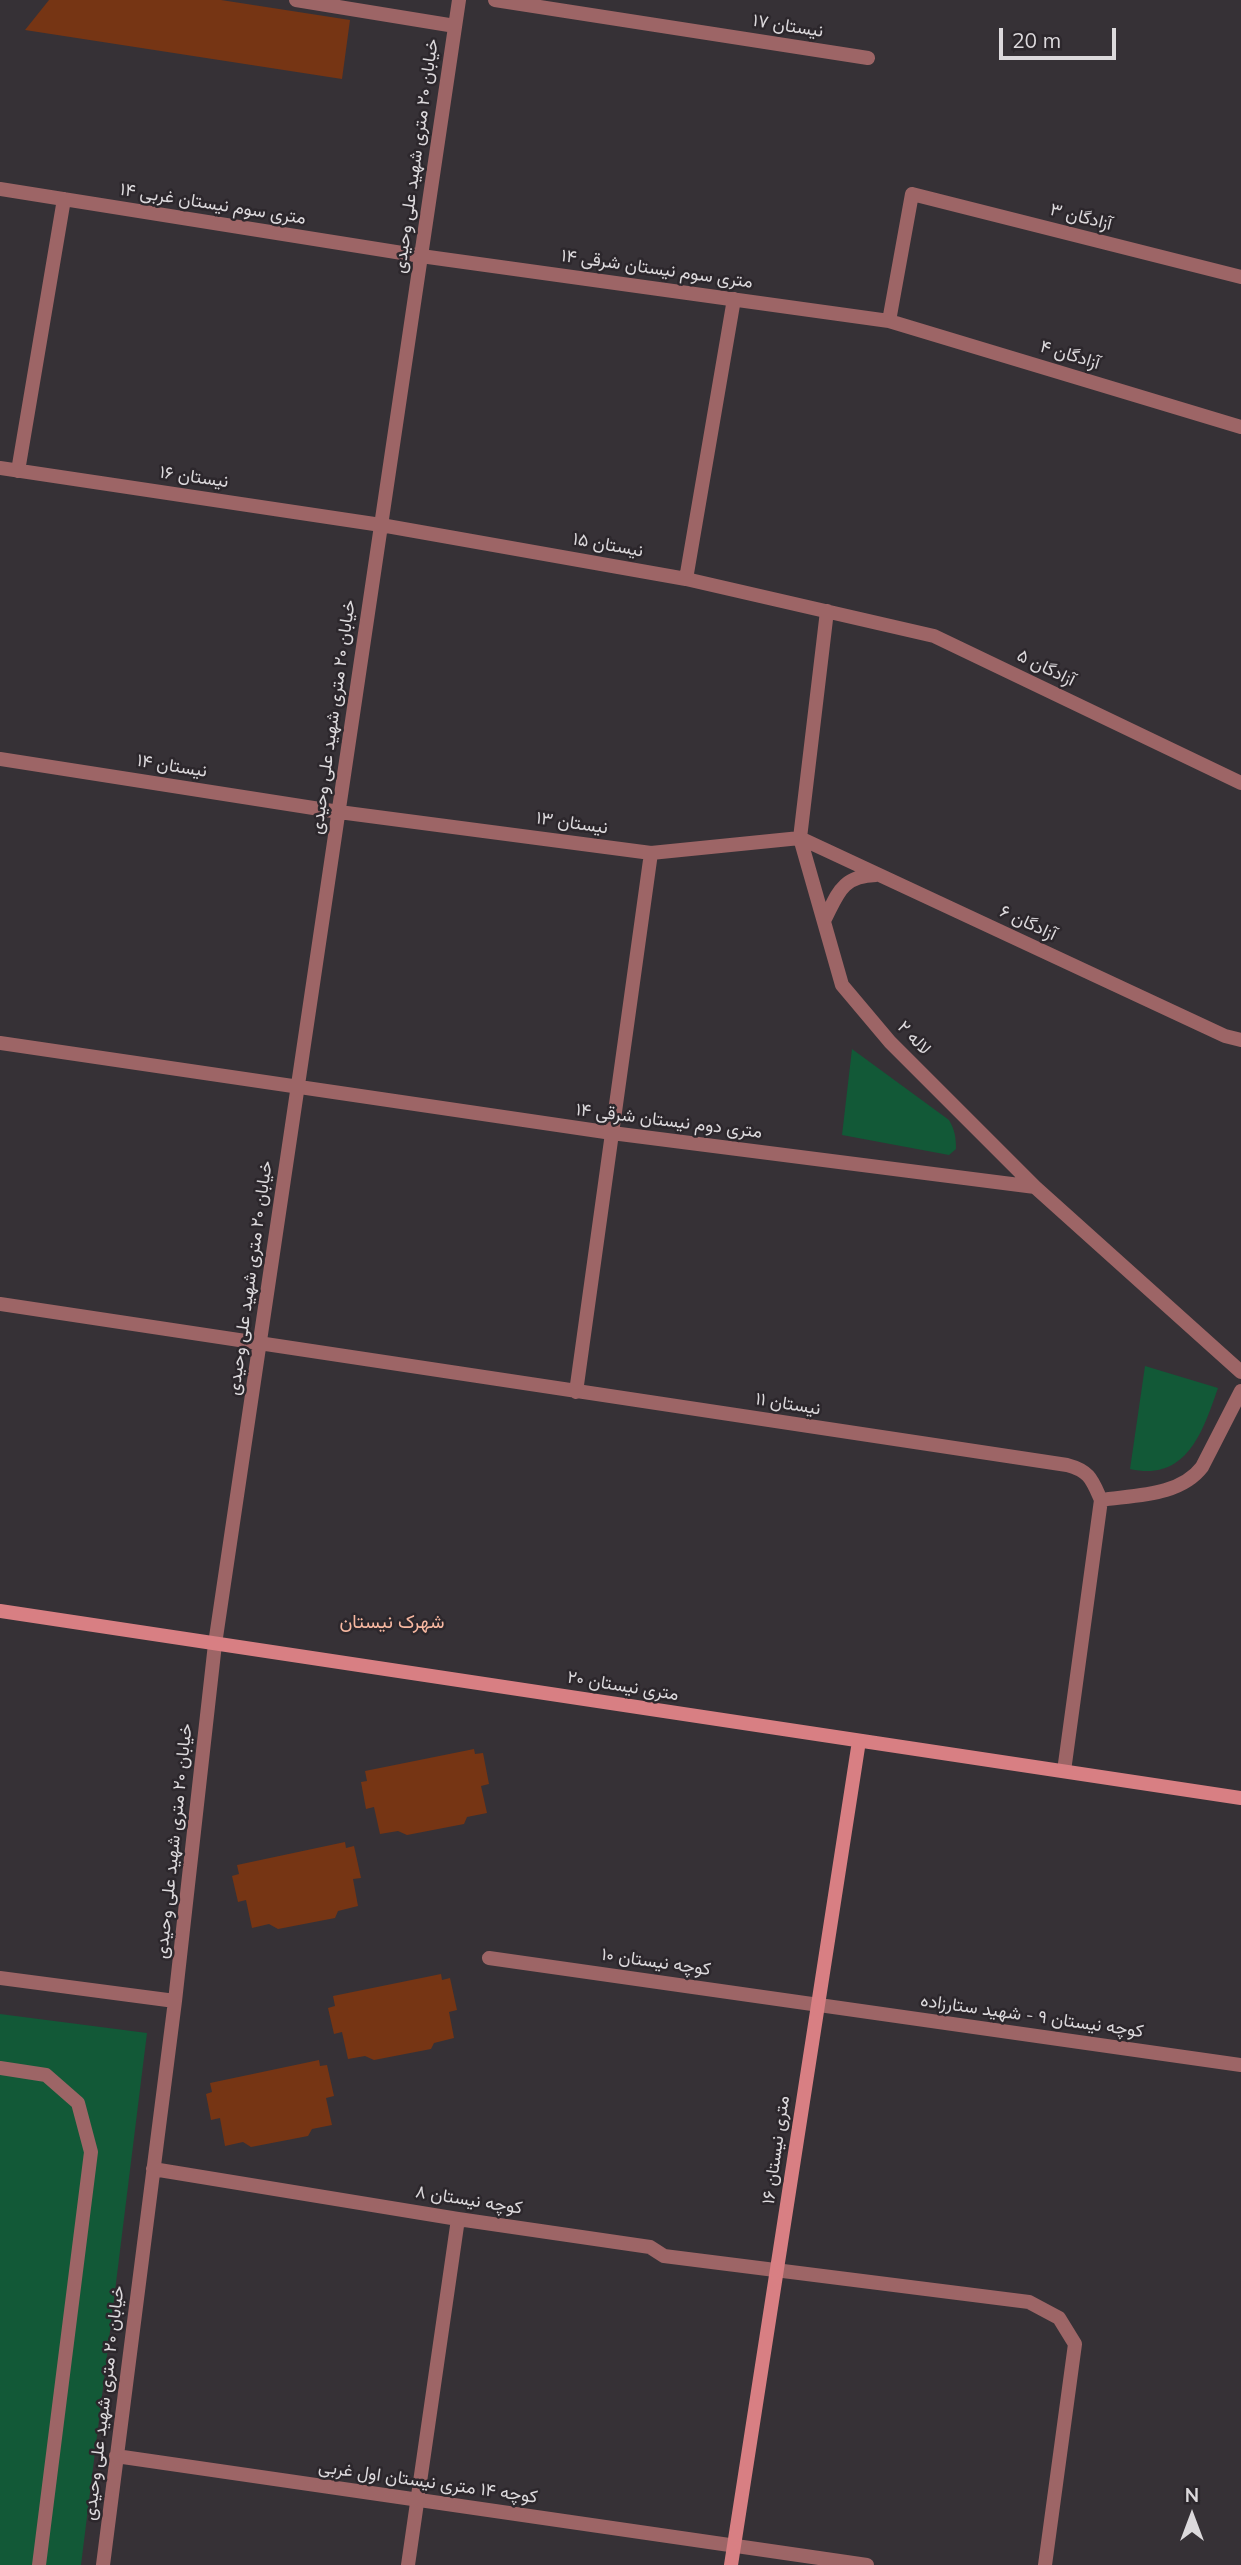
<!DOCTYPE html>
<meta charset="utf-8">
<style>
body{margin:0}
#map{position:relative;width:1241px;height:2565px;overflow:hidden;background:#363136;font-family:Mulish,sans-serif}
canvas{display:block}
.north{position:absolute;left:1157px;top:2481px;width:70px;height:70px;-webkit-text-stroke:5px #2c272c;paint-order:stroke;rotate:0deg;font-size:19px;font-weight:700;line-height:28px;text-align:center;color:#dcd9dc}
.north::after{content:'';display:block;margin:auto;width:24px;height:32px;background:#dcd9dc;clip-path:polygon(50% 0,100% 100%,50% 72%,0 100%)}
.scale{position:absolute;left:999px;top:28px;width:117px;height:32px;box-sizing:border-box;border:4px solid #dcd9dc;border-top:0;padding-left:9px;font-size:21px;line-height:24px;white-space:nowrap;color:#dcd9dc;-webkit-text-stroke:5px #2c272c;paint-order:stroke}
</style>
<div id="map">
<canvas width="1241" height="2565"></canvas>
<div class="north">N</div>
<div class="scale">20 m</div>
</div>
<script>
const ctx = document.querySelector('canvas').getContext('2d');
ctx.lineJoin = 'round';
function paint(path, color) { ctx.fillStyle = color; ctx.fill(path, 'evenodd'); }
function stroke(path, color, width, dash) { ctx.strokeStyle = color; ctx.lineWidth = width; ctx.lineCap = dash ? 'butt' : 'round'; ctx.setLineDash(dash || []); ctx.stroke(path); }
function drawText(font, color, halo, rows, align = 'center') {
  ctx.font = font + ' Mulish,Vazirmatn,sans-serif'; ctx.lineWidth = 5; ctx.setLineDash([]); ctx.textBaseline = 'middle'; ctx.strokeStyle = halo; ctx.fillStyle = color; for (const [text, x, y, turn = 0] of rows) {
    ctx.save(); ctx.translate(x, y); ctx.rotate((+turn || 0) * Math.PI / 180); ctx.textAlign = isNaN(turn) ? turn : align; if (halo) ctx.strokeText(text, 0, 0); ctx.fillText(text, 0, 0); ctx.restore();
  }
}
const green = new Path2D(`
 M852,1049L949,1120C955,1130 956,1138 956,1149L949,1155L842,1135Z
 M1145,1366L1218,1388C1203,1431 1187,1482 1130,1469Z
 M0,2014L147,2033L81,2565H0Z`);
const building = new Path2D(`
 M49,0H221L350,20L342,79L25,30Z
 M474,1749L475,1754L483,1753L489,1784L481,1786L487,1813L467,1817L464,1824L407,1835L398,1831L380,1834L374,1807L366,1809L361,1782L367,1781L365,1771Z
 M345,1842L346,1848L354,1846L361,1878L353,1879L358,1906L338,1911L335,1918L278,1929L269,1924L252,1928L246,1900L238,1902L232,1876L239,1874L237,1865Z
 M441,1974L442,1980L450,1978L457,2010L449,2012L454,2038L434,2043L431,2049L374,2060L365,2056L348,2059L342,2032L334,2034L328,2008L335,2006L333,1996Z
 M319,2060L320,2066L327,2065L334,2096L326,2098L332,2125L312,2129L308,2136L251,2147L243,2142L225,2146L220,2118L211,2120L206,2094L212,2092L210,2083Z`);
const lane = new Path2D(`
 M0,2068L46,2075L78,2103L91,2152L39,2565`);
const street = new Path2D(`
 M296,0L455,26
 M495,0L868,58
 M0,189L421,256L889,321L1241,427
 M889,321L912,194L1241,277
 M0,468L381,525L686,579L934,636L1241,783
 M18,471L64,199
 M686,579L734,299
 M827,611L800,838L842,985L890,1042L1035,1187L1241,1372
 M0,759L339,812L651,853L800,838L1225,1036L1241,1040
 M824,921C838,894 841,876 876,875
 M0,1043L612,1133L1035,1187
 M0,1304L1067,1465C1090,1471 1092,1480 1101,1500C1135,1495 1180,1496 1202,1467L1241,1391
 M576,1392L651,853
 M1064,1771L1101,1500
 M489,1958L1241,2065
 M0,1978L175,2001
 M153,2169L458,2219L650,2247L664,2256L1029,2302L1059,2318L1075,2344L1045,2565
 M116,2456L867,2565
 M103,2565L175,2001L215,1644L459,0
 M408,2565L458,2219`);
const secondary = new Path2D(`
 M0,1611L1241,1798
 M731,2565L859,1741`);
const streetNames = [
 ["نیستان ۱۷",788,26,9],
 ["خیابان ۲۰ متری شهید علی وحیدی",416,156,-82],
 ["۱۴ متری سوم نیستان غربی",213,204,9],
 ["آزادگان ۳",1081,217,14],
 ["۱۴ متری سوم نیستان شرقی",657,269,8],
 ["آزادگان ۴",1070,355,17],
 ["نیستان ۱۶",194,477,8],
 ["نیستان ۱۵",608,545,10],
 ["آزادگان ۵",1046,668,26],
 ["خیابان ۲۰ متری شهید علی وحیدی",333,717,-82],
 ["نیستان ۱۴",172,766,9],
 ["نیستان ۱۳",572,823,8],
 ["آزادگان ۶",1028,923,25],
 ["لاله ۲",914,1038,46],
 ["۱۴ متری دوم نیستان شرقی",669,1121,7],
 ["خیابان ۲۰ متری شهید علی وحیدی",250,1278,-82],
 ["نیستان ۱۱",788,1404,9],
 ["۲۰ متری نیستان",623,1686,9],
 ["خیابان ۲۰ متری شهید علی وحیدی",174,1841,-84],
 ["کوچه نیستان ۱۰",656,1962,8],
 ["کوچه نیستان ۹ - شهید ستارزاده",1032,2016,8],
 ["۱۶ متری نیستان",776,2150,-82],
 ["کوچه نیستان ۸",469,2200,9],
 ["خیابان ۲۰ متری شهید علی وحیدی",104,2403,-83],
 ["کوچه ۱۴ متری نیستان اول غربی",428,2482,8]
];
const neighbourhoodNames = [
 ["شهرک نیستان",392,1622]
];
paint(green, '#125937');
paint(building, '#763514');
stroke(lane, '#9d6566', 14);
stroke(street, '#9d6566', 14);
stroke(secondary, '#d87f83', 14);
drawText('18px', '#dcd9dc', '#2c272c', streetNames);
drawText('19px', '#f7b8a1', '#2c272c', neighbourhoodNames);
</script>
